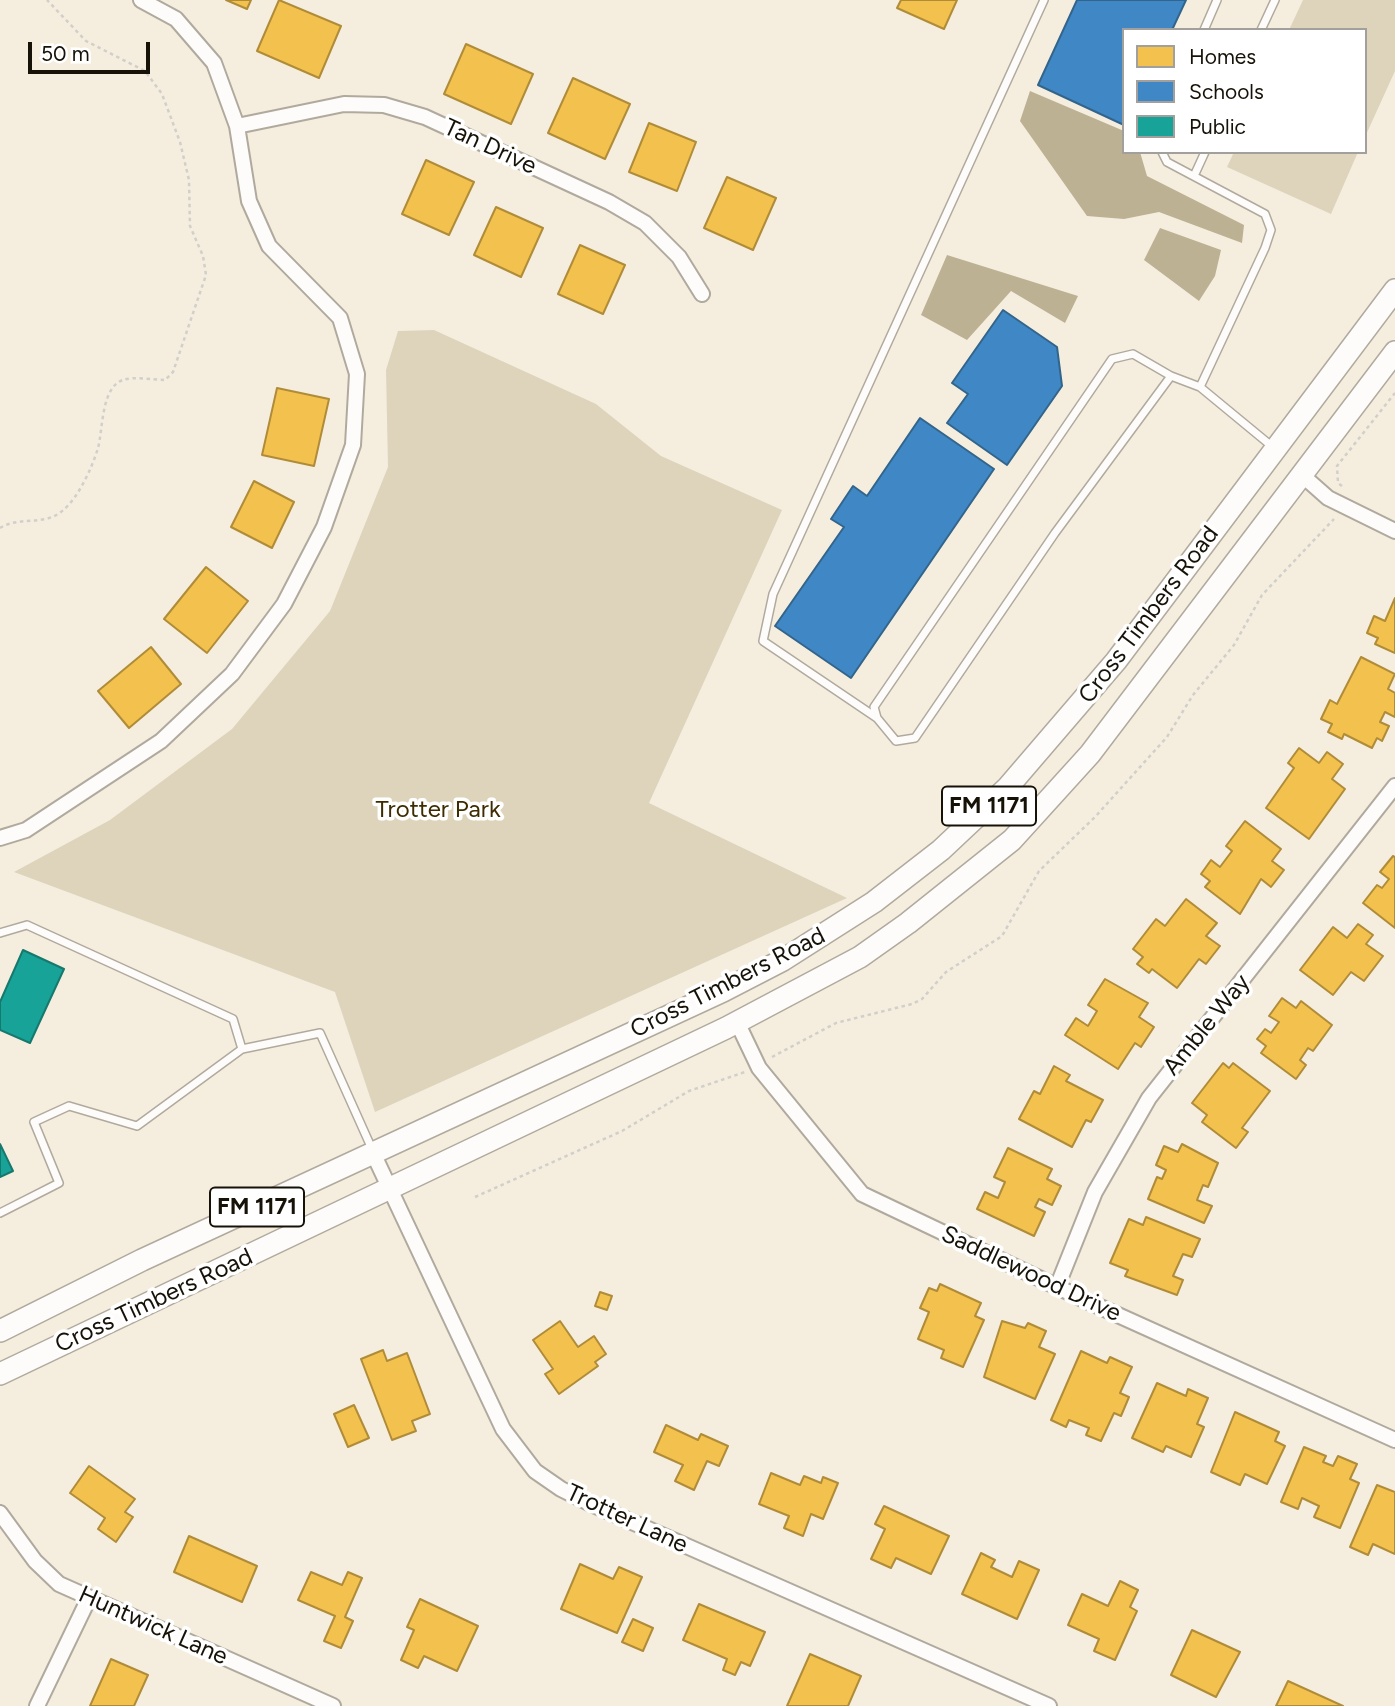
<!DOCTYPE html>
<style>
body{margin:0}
#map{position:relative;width:1395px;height:1706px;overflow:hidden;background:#f5eede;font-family:Figtree,sans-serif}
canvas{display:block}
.legend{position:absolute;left:1122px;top:28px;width:245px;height:126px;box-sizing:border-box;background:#fff;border:2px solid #a2a09c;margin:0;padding:9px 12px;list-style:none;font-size:21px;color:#161208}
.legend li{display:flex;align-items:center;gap:14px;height:35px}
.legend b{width:35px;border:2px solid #a2a09c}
.scale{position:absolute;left:28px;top:42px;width:122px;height:32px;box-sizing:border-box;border:4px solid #161208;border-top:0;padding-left:9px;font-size:21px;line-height:24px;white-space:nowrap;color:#161208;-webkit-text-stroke:5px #fff;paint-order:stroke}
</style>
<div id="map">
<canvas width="1395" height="1706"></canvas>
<ul class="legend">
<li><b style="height:19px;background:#f2c14e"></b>Homes</li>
<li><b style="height:19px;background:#3f88c5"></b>Schools</li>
<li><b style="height:19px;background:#17a398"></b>Public</li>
</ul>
<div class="scale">50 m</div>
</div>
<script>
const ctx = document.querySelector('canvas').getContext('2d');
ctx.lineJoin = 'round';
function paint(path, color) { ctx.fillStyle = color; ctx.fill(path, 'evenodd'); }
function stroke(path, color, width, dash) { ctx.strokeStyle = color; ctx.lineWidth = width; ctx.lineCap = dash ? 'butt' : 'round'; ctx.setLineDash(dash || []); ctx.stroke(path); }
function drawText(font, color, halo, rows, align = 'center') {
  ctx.font = font + ' Figtree,sans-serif'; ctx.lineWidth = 7; ctx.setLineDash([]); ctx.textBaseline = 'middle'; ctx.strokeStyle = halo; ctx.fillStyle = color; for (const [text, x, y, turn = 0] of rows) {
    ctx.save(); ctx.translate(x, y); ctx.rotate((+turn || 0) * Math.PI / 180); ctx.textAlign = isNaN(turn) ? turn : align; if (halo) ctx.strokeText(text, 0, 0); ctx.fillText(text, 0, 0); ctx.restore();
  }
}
const green = new Path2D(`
 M1303,0H1395V71L1365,137V30H1289Z
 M1234,152H1358L1331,214L1227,167Z
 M434,330L596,404L661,456L782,510L649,803L847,898L375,1112L335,992L14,872L110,820L232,729L330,611L388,467L386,370L398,331Z`);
const water = new Path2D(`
 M1030,91L1124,131V152H1140L1147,176L1244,225L1242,243L1159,212L1124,219L1087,216L1020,121Z
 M1160,228L1221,250L1215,276L1199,301L1144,260Z
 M947,255L1078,296L1065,323L1011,291L967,340L921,315Z`);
const homes = new Path2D(`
 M226,0H251L247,9Z
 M279,0L341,26L319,78L257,51Z
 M901,0H957L944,29L897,8Z
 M466,44L533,74L511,124L444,94Z
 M573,78L630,104L605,159L548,133Z
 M649,123L696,142L677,191L629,172Z
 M426,160L474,182L449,235L402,214Z
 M727,177L776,198L753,250L704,228Z
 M496,207L543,228L521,277L474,255Z
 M580,245L625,265L603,314L558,294Z
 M277,388L329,399L314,466L262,455Z
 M254,481L294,502L272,548L231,527Z
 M206,567L248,601L207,653L164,619Z
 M1395,598V653L1375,644L1378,638L1367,633L1374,616L1385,621Z
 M151,647L181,684L129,728L98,691Z
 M1361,657L1395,674L1388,689L1395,693V717L1385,712L1380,722L1389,726L1382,741L1377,738L1372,748L1344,734L1342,739L1328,732L1332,724L1321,719L1330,700L1337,704Z
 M1299,748L1319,763L1327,752L1343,764L1332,779L1345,789L1309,839L1266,808L1294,768L1288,763Z
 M1245,821L1281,849L1272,861L1284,870L1271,887L1261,879L1240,914L1205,887L1210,881L1201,874L1211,860L1220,867L1232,851L1226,846Z
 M1393,856L1395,857V928L1363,903L1377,885L1382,888L1389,879L1380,872Z
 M1186,899L1217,923L1206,936L1220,946L1206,964L1199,959L1177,988L1152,969L1149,973L1137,964L1143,957L1133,949L1156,919L1165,926Z
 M1358,924L1373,935L1366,944L1383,956L1364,981L1351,972L1333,995L1300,970L1333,927L1347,938Z
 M1105,979L1148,1003L1139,1017L1154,1027L1141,1047L1135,1043L1118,1069L1065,1035L1076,1018L1088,1026L1097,1011L1088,1005Z
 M1282,998L1296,1008L1301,1001L1332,1025L1313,1051L1308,1048L1300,1060L1306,1065L1296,1079L1261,1053L1266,1046L1257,1039L1265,1029L1271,1033L1279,1022L1269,1016Z
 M1223,1063L1229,1068L1233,1063L1270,1091L1242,1128L1248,1132L1236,1148L1202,1122L1207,1115L1192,1103Z
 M1054,1066L1070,1075L1066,1081L1103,1100L1091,1122L1086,1120L1072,1147L1019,1119L1034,1091L1040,1094Z
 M1182,1144L1218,1163L1208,1187L1203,1185L1197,1200L1212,1206L1204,1223L1148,1199L1157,1177L1162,1179L1166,1170L1156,1165L1164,1146L1178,1152Z
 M1008,1148L1052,1169L1047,1179L1061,1186L1052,1205L1039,1199L1035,1207L1045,1212L1034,1236L977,1209L985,1192L998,1198L1005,1182L994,1177Z
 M1146,1217L1200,1239L1192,1257L1183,1254L1173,1276L1183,1280L1177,1295L1125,1276L1128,1270L1110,1263L1129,1219L1143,1225Z
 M940,1284L981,1303L975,1316L984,1320L963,1367L941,1358L944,1350L918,1339L929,1312L920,1308L929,1288L937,1291Z
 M600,1292L612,1296L607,1310L595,1306Z
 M560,1321L578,1347L594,1336L606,1354L595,1362L598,1366L559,1394L545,1374L553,1369L533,1340Z
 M1002,1321L1025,1328L1028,1323L1046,1331L1039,1347L1055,1354L1035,1399L984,1377Z
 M383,1350L387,1361L407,1353L430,1414L412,1421L416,1431L392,1440L361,1359Z
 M1081,1351L1107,1363L1110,1357L1132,1367L1120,1393L1129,1397L1121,1416L1114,1413L1101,1441L1086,1435L1089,1428L1069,1420L1066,1427L1051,1420Z
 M1157,1383L1186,1396L1188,1389L1208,1398L1197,1424L1204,1427L1191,1457L1166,1446L1163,1452L1132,1438Z
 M354,1405L369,1438L348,1447L334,1414Z
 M1235,1412L1279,1432L1275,1441L1285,1446L1267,1484L1245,1474L1240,1485L1211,1472Z
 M666,1425L698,1440L701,1434L728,1446L719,1466L707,1461L694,1490L675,1481L683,1465L654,1452Z
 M1304,1447L1326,1456L1323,1462L1333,1466L1338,1456L1357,1464L1350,1479L1359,1483L1340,1528L1314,1517L1319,1506L1302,1498L1298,1509L1281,1502Z
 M89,1466L135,1499L125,1512L133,1517L116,1542L98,1529L105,1518L70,1493Z
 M771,1473L800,1485L804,1476L821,1483L823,1477L838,1483L823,1519L811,1514L803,1536L784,1528L789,1516L759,1504Z
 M1377,1485L1395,1492V1554L1373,1544L1368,1555L1350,1547Z
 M884,1506L949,1536L931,1574L896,1558L891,1568L871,1559L885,1529L875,1524Z
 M189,1536L257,1566L242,1602L174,1572Z
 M981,1553L995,1560L991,1567L1012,1577L1019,1561L1039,1570L1017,1619L962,1594Z
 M580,1564L613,1579L619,1567L642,1577L617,1633L561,1609Z
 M311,1572L342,1585L348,1572L362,1578L345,1617L353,1621L341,1648L324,1641L335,1616L298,1600Z
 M1120,1581L1138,1590L1130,1607L1137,1611L1115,1660L1094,1651L1099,1639L1068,1625L1082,1594L1108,1606Z
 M420,1599L478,1626L457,1671L424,1656L418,1668L401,1660L414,1630L407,1627Z
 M699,1604L765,1632L750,1666L741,1662L735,1675L723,1670L727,1659L683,1640Z
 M633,1619L653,1628L643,1651L622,1642Z
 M1192,1630L1240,1652L1216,1697L1171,1675Z
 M810,1654L861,1676L848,1706H787Z
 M111,1659L148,1675L134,1706H90Z
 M1288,1681L1343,1706H1276Z`);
const schools = new Path2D(`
 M1077,0H1186L1172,30H1124V125L1038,85Z
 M1003,310L1057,347L1062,386L1007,465L947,423L968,394L952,383Z
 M920,418L994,469L851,678L775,626L844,527L831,519L853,486L867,496Z`);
const public = new Path2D(`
 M23,950L64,969L30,1043L0,1030V1002Z
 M0,1144L13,1171L0,1177Z`);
const path = new Path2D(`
 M1342,486L1338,483L1337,466L1395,393
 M0,528C19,516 43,526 61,512C78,499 92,468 98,448C103,430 101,387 123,380C134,376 153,380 165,380L173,372L206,275L203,256L190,226L189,180L180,142L162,94L145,71L86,41L47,0
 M772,1057L836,1023L912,1004L922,999L946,972L1002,936L1039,871L1095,817L1167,737L1193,695L1234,645L1262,595L1334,519
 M475,1197L622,1131L689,1091L745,1072`);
const service = new Path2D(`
 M1204,30L1217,0
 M1261,30L1275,0
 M1162,152L1167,162L1265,214L1271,230L1265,248L1200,387L1274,448
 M1194,176L1205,152
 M1133,354L1171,376L1055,533L915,738L896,741L877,718L874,707L1112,359Z
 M1171,376L1200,387
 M877,718L763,641L773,594L1044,0
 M0,933L27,925L233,1019L242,1049L320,1033L372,1149
 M0,1213L59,1183L34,1122L69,1106L137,1126L242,1049`);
const minor = new Path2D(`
 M237,126L344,104L384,105L425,117L609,202L645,223L679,257L702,294
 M1302,475L1328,498L1395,531
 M0,838L26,830L161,741L232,674L284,604L324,527L353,445L357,374L340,318L269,246L249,201L237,126L214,63L176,19L141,0
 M737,1022L759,1068L862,1194L1089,1302L1395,1440
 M373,1153L503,1429L535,1471L561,1489L589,1503L1049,1706
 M1057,1287L1095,1192L1149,1098L1395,786
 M0,1513L35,1561L59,1584L333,1706
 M37,1706L89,1598`);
const primary = new Path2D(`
 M0,1331L142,1260L723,991L783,960L874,902L941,850L1007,788L1116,661L1395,290
 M0,1374L726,1028L860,957L908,923L1012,840L1090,754L1395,352`);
const shields = [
 [989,806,94],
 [257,1207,94]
];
const shieldNames = [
 ["FM 1171",989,806],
 ["FM 1171",257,1207]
];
const streetNames = [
 ["Tan Drive",490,147,25],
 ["Cross Timbers Road",1149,615,-53],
 ["Cross Timbers Road",728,983,-27],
 ["Amble Way",1207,1025,-51],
 ["Saddlewood Drive",1031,1274,25],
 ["Cross Timbers Road",154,1301,-25],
 ["Trotter Lane",627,1519,25],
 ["Huntwick Lane",153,1626,24]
];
const parkNames = [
 ["Trotter Park",438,810]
];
paint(green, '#ded4bb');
paint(water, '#bdb194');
paint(homes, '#f2c14e');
stroke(homes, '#b08c39', 2);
paint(schools, '#3f88c5');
stroke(schools, '#33658c', 2);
paint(public, '#17a398');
stroke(public, '#17786d', 2);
stroke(service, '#b0aa9e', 10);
stroke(minor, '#b0aa9e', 18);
stroke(primary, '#b0aa9e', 24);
stroke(path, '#d0cfca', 2.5, [3.5, 3.5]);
stroke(service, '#fefcfa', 7);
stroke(minor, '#fefcfa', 14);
stroke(primary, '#fefcfa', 21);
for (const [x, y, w] of shields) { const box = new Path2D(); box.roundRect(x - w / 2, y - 19.5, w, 39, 5); ctx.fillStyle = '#fff'; ctx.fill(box); stroke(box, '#161208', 2); }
drawText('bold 23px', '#161208', null, shieldNames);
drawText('24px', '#161208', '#fff', streetNames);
drawText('24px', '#3d2c00', '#fff', parkNames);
</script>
